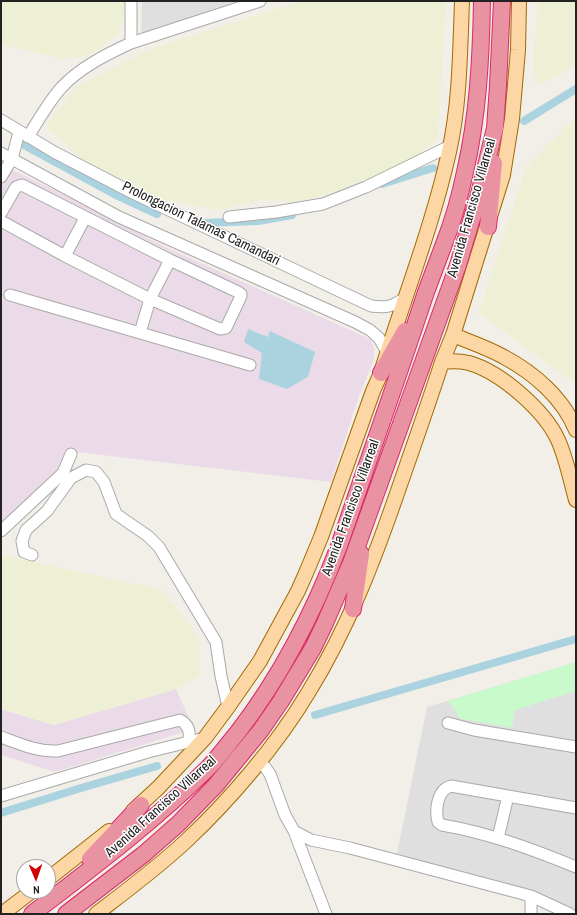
<!DOCTYPE html>
<style>
body{margin:0}
#map{position:relative;width:577px;height:915px;overflow:hidden;background:#f2efe9;font-family:"Archivo Narrow",sans-serif}
canvas{display:block}
.frame{position:absolute;inset:0;border:2px solid #222;pointer-events:none}
.north{position:absolute;left:16px;top:859px;width:40px;height:40px;box-sizing:border-box;background:#fff;border:1px solid #a7a7a7;border-radius:50%;rotate:178deg;font-size:11px;font-weight:700;line-height:16px;text-align:center;color:#222}
.north::after{content:'';display:block;margin:auto;width:14px;height:18px;background:#d40000;clip-path:polygon(50% 0,100% 100%,50% 72%,0 100%)}
</style>
<div id="map">
<canvas width="577" height="915"></canvas>
<div class="frame"></div>
<div class="north">N</div>
</div>
<script>
const ctx = document.querySelector('canvas').getContext('2d');
ctx.lineJoin = 'round';
function paint(path, color) { ctx.fillStyle = color; ctx.fill(path, 'evenodd'); }
function stroke(path, color, width, dash) { ctx.strokeStyle = color; ctx.lineWidth = width; ctx.lineCap = dash ? 'butt' : 'round'; ctx.setLineDash(dash || []); ctx.stroke(path); }
function drawText(font, color, halo, rows, align = 'center') {
  ctx.font = font + ' "Archivo Narrow",sans-serif'; ctx.lineWidth = 3; ctx.setLineDash([]); ctx.textBaseline = 'middle'; ctx.strokeStyle = halo; ctx.fillStyle = color; for (const [text, x, y, turn = 0] of rows) {
    ctx.save(); ctx.translate(x, y); ctx.rotate((+turn || 0) * Math.PI / 180); ctx.textAlign = isNaN(turn) ? turn : align; if (halo) ctx.strokeText(text, 0, 0); ctx.fillText(text, 0, 0); ctx.restore();
  }
}
const residential = new Path2D(`
 M142,1H261L141,40Z
 M576,662V910L544,895L396,858L427,707Z`);
const industrial = new Path2D(`
 M1,165L57,191L163,246L370,339L374,348V359L359,396L331,482L76,452L73,471L1,538Z
 M176,689L194,729L55,772L1,755V709L54,725Z`);
const farmland = new Path2D(`
 M1,1H126V9L118,34L90,55L64,59L1,45Z
 M302,1H446L438,139L403,167L328,195L294,202L265,199L219,210L152,198L80,158L46,127L74,88L147,50Z
 M538,1H576V62L566,72L536,86L533,63Z
 M576,116V384L479,313L526,167Z
 M1,555L163,590L199,638V676L176,689L54,725L1,709Z`);
const park = new Path2D(`
 M576,662V691L515,710L512,728L459,718L455,710L448,701Z`);
const water = new Path2D(`
 M248,329L268,337L270,331L315,352L308,377L287,389L259,379L262,353L244,342Z`);
const canal = new Path2D(`
 M524,121L576,89
 M24,145L116,195L157,214
 M382,184L433,168
 M203,223L258,221L292,215
 M315,715L576,639
 M1,813L81,788L157,766`);
const minor = new Path2D(`
 M131,1V43
 M1,120L54,152L133,193L371,306C387,308 392,307 406,297
 M28,137C37,122 50,100 61,88C79,68 107,54 131,43L260,1
 M1,153L119,217L355,322L370,330L379,338L387,352
 M1,177L12,159L19,132
 M1,213L16,187L22,185L170,260L238,292L241,294V296L226,328L220,329L150,299L65,256L1,221
 M229,217L276,212L323,204L366,187L450,146
 M65,256L85,218
 M10,295L250,365
 M140,333L150,299L170,260
 M1,531L63,473L71,454
 M32,555L24,552L22,541L26,530L47,511L71,478L86,470L96,472L104,482L116,514L148,536L159,547L216,642L221,676L228,707
 M448,723L474,730L576,747
 M1,737C20,744 38,752 58,751L180,720C189,725 190,731 189,741
 M259,762L265,767L270,774L285,815L294,831L311,840L350,848L531,896V914
 M1,796L148,752L205,738
 M576,808L451,786C437,790 435,810 438,822L442,825C489,833 532,849 576,867
 M294,831L326,914
 M498,838L508,796
 M531,896L570,914`);
const major = new Path2D(`
 M453,335C470,342 488,348 504,357C534,373 563,398 576,430
 M442,362C451,361 460,361 469,363C501,372 545,411 558,440C566,457 571,482 576,500
 M133,811L158,788L205,738L228,707L260,661L298,591L306,573L321,537L373,391L381,373C403,300 432,228 449,152C460,103 460,52 462,1
 M48,879L109,831
 M2,914L32,891
 M96,914C126,891 157,868 185,842C229,801 277,745 308,693C349,627 376,555 401,482C415,442 429,402 442,362L453,335L503,175L512,119L518,50L519,1`);
const highway = new Path2D(`
 M488,227L494,163
 M381,373L405,331
 M353,609L361,554
 M90,859L141,805
 M32,914C92,868 153,822 207,769C218,758 228,744 238,732C281,676 314,612 339,546C368,461 398,377 426,292C432,276 438,260 444,244C453,221 460,196 465,172C478,116 481,58 482,1
 M66,914L144,854L178,824L216,785L261,730L281,701L313,648L325,623L351,563L458,265L478,198L495,128L498,86L502,1`);
const streetNames = [
 ["Avenida Francisco Villarreal",472,208,-74],
 ["Prolongacion Talamas Camandari",201,224,26],
 ["Avenida Francisco Villarreal",351,508,-70],
 ["Avenida Francisco Villarreal",161,807,-42]
];
paint(residential, '#e0dfdf');
paint(industrial, '#ebdbe8');
paint(farmland, '#eef0d5');
paint(park, '#c8facc');
paint(water, '#aad3df');
stroke(canal, '#aad3df', 8);
stroke(minor, '#a9a9a9', 13);
stroke(major, '#a06b00', 16);
stroke(highway, '#dc2a67', 18);
stroke(minor, '#fff', 11);
stroke(major, '#fcd6a4', 14);
stroke(highway, '#e892a2', 16);
drawText('14px', '#222', '#fff', streetNames);
</script>
